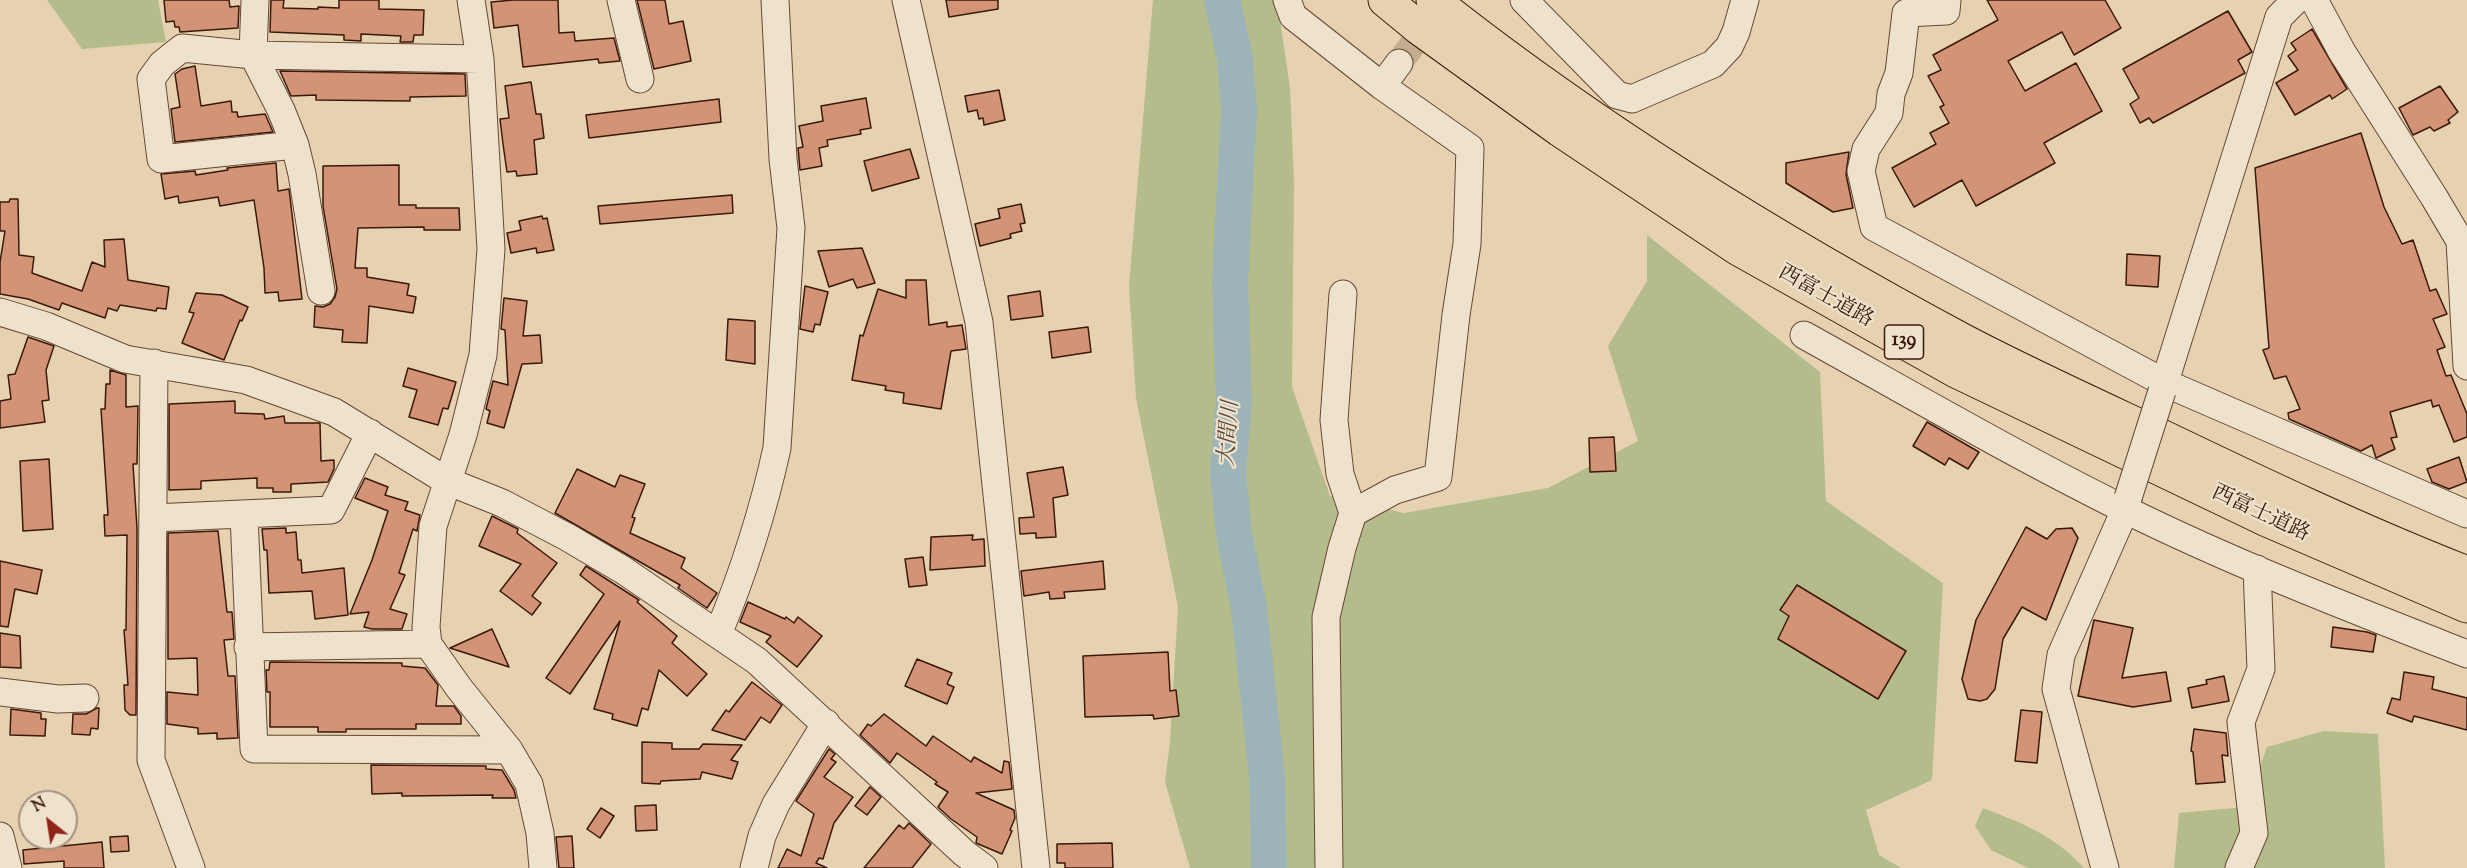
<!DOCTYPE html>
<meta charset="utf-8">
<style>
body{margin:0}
#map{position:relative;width:2467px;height:868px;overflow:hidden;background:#e6d2b1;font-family:"Sorts Mill Goudy",serif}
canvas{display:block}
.north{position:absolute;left:18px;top:790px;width:60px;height:60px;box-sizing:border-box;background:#efe2cc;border:2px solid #a7927e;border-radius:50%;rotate:330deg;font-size:16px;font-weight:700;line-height:24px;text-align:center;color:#3b1909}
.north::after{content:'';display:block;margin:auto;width:21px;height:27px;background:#8f2418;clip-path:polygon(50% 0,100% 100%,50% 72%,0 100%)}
</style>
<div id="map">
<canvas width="2467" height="868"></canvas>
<div class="north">N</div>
</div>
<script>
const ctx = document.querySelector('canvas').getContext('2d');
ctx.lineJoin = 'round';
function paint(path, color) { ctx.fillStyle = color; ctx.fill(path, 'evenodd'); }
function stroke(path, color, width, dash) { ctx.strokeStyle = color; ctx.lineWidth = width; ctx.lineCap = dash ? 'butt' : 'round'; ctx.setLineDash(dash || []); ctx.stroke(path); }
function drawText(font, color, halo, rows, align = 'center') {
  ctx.font = font + ' "Sorts Mill Goudy","Noto Serif JP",serif'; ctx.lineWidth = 4.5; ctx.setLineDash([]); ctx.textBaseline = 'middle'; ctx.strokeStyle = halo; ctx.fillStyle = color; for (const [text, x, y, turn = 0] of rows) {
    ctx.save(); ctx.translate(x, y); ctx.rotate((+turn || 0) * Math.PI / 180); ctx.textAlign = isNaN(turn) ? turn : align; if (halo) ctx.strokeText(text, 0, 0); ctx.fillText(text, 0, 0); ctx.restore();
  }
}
const green = new Path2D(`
 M47,0H158L166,42L82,49Z
 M1153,0H1277L1290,87L1294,182L1292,387L1330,496L1404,513L1548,488L1638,441L1608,346L1647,281V235L1820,372L1826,501L1943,583L1932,780L1866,810L1879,855L1901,868H1190L1165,782L1170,741L1178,607L1136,398L1129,286Z
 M2324,731L2378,734L2385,868H2174L2179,813L2245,807L2267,747Z
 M1983,808C2024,824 2054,835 2084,868H2028L1991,850L1975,826Z`);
const river = new Path2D(`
 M1222,0L1235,58L1239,110L1230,282L1234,402L1228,473L1234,534L1249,608L1267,777L1269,868`);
const building = new Path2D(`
 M164,0H229L230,7L239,6L238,28L180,32L179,27H175L174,21L166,22Z
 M271,0H284L283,8L318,9V7L339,8V0H379V9L424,10L423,35H414L413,42H400L401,36L361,34V41L344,40V35L270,32Z
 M513,0H558L559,33L574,32L575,41L614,38L620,61L599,63L598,59L523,67L518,25L494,28L491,2Z
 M637,0H665L669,24L683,21L691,61L654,69Z
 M946,0H998V9L949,17Z
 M1987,0H2105L2121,28L2074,55L2062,32L2008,61L2025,91L2076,63L2102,111L2044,143L2055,163L1976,206L1962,180L1914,207L1892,168L1936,144L1930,133L1949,123L1940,107L1944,105L1928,76L1941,70L1933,55L1998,20Z
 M2228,11L2252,52L2238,60L2245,73L2153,123L2149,118L2140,123L2130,104L2139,98L2123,69Z
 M2312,29L2347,89L2332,99L2330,95L2295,115L2276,83L2298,70L2288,56L2296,50L2291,43Z
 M195,66L201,106L231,101L232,112H237L238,117L265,114L273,132L175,142L171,109L180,107L175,74L182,69Z
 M280,71L465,74L466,96L410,97V101L316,100V95L291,96Z
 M531,82L536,114H541L544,138L534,140L537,174L517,176L516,171L507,172L503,144L500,119L509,118L505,86Z
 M2440,86L2458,112L2448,120L2450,123L2434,131L2430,127L2413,135L2399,108Z
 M999,90L1005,120L984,125L983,118L979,119L977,110L968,112L965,96Z
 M866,98L871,128L860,130L861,134L827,140L828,146L819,148L822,166L800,170L798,148L803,147L799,126L823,121L821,106Z
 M719,99L721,122L589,138L586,115Z
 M2361,133L2384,207L2402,244L2413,240L2430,291L2436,289L2447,314L2433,319L2445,347L2437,350L2446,376L2451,375L2467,414V437L2454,442L2439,405L2433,407L2431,400L2390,412L2397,437L2391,438L2395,449L2376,458L2372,445L2361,451L2289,419L2288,413L2300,409L2286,376L2274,379L2263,350L2269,348L2255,168Z
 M910,149L919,178L872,191L864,161Z
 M1849,152L1846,174L1853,208L1833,212L1786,183V163Z
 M276,163L278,191L289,189L302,299L279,301L278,292L265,293L264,268L254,200L220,206L218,197L179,203L178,196L165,199L161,174L195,171L196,175L228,170L227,168Z
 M399,165V205H416V208H459L460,230H424V227L358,228L355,268H367V277L409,284L407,295L416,297L413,313L369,306L367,343L342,342L343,330L314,327L315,306L323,307L330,304L335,297L337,289L323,206V166Z
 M732,195L733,213L600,224L598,206Z
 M10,199H18L19,255L34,257L32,273L82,291L92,262L105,267L104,240L124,239L128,280L169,287L166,309L157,308L156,311L120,305L117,311L108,308L105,318L62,303L59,310L28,299L0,294V262L5,231H0V202H9Z
 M1021,204L1025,223L1020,224L1022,231L1010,234L1011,238L980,246L975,224L1000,218L998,209Z
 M542,216L543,219L547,218L554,250L537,253L536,248L511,253L507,233L521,230L519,221Z
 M862,248L875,283L857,288L853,279L829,287L818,251Z
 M2127,254L2160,256L2158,287L2126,285Z
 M906,280H926L929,325L947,322V327L962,325L966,349L951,351L941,409L903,403L904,393L885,390L886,386L852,380L860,335L863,336L878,289L906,298Z
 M805,286L828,292L820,325L815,324L813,332L800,329Z
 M1040,291L1043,316L1011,320L1008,296Z
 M196,293L222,295L248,307L242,321L240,320L224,360L182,343L194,313L189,312Z
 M504,298L527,301L523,336L540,335L542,363L522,364L504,428L487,423L490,411L486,409L493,381L508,385L505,330L501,329Z
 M728,319L755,321V364L726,360Z
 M1088,327L1091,352L1052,358L1049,332Z
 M28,337L54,346L46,370L49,400L42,401L45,422L0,428V401L11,399L8,375L15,374Z
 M408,368L456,382L448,409L443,408L438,425L409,417L417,390L403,386Z
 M110,370L126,375V407L138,406L137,464H133L137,528L136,715H130L125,710L124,685H128L124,630H126L127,535L105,536L104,515H108L101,409H105L106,384H110Z
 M235,401V413L264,414L265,419L284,416L285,423H320L321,461L334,460V469L328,482L291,484V492H273V488H257V478L201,481V489L169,490V404Z
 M1927,422L1979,452L1968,469L1949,458L1945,465L1913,446Z
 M1614,437L1616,471L1590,472L1589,438Z
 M2459,457L2467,482L2449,489L2432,482L2427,469Z
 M49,459L53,529L23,531L20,461Z
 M1063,467L1068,495L1053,498L1056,537L1036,538V533L1020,534L1019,518L1034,517L1027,473Z
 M577,469L615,487L620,475L645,484L632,517L635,518L630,533L685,558L681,568L717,593L707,608L678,588L680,585L555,513Z
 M365,478L388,487L385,495L408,502L405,510L420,515L417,531L413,529L399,573L405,575L390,609L407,614L402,629H372L364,627L369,612L350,614L372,560L388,511L355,498Z
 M492,516L518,529L517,533L557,563L532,596L541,603L532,615L500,591L521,564L479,546Z
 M2026,527L2047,539L2056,529L2072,528L2078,538L2046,620L2022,607L2003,639L1995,689L1987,699L1980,701L1968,699L1962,679L1976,620Z
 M286,528V533L296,532L298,560H301L302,573L344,568L348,615L315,619L312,591L269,593L267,550H264L262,529Z
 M218,531L227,612H232L234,639L224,640L228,676H235L238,738L217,739V733L198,734V728L167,724V692L198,695L197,658L168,659V533Z
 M973,535L972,540L984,539L985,566L930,570L931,537Z
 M923,557L927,585L909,587L905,559Z
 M0,561L42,570L37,594L15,589L8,627L0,626Z
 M1103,561L1105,589L1064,592L1065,598L1050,599L1049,592L1024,596L1021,571Z
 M586,566L639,600L637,602L677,636L672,643L707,674L687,696L659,670L648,710L642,708L637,726L612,719L613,714L594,709L620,621L570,694L546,678L604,594L580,575Z
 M1797,585L1906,651L1878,699L1778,639L1789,616L1780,610Z
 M748,602L785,619L786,617L794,623L798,617L822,636L797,667L766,642L771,636L740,622Z
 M2094,620L2133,628L2122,678L2166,672L2171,701L2133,707L2078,696Z
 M2333,627L2367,632L2376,635L2373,652L2331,647Z
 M492,629L509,667L450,648Z
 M0,633L20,636L21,668L0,667Z
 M1168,652L1170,691L1176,690L1179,716L1154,719L1153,715L1085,717L1083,656Z
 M917,659L952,673L947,684L954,687L947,704L905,686Z
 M270,662L402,663V666L425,668L438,685L436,706H454L461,716V724H416V729H346V732H318V727H270V692H267L266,670H269Z
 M2404,672L2434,677L2432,689L2467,698V730L2414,716L2412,722L2387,713L2392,698L2400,700Z
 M2224,676L2229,701L2192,708L2188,688L2207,684L2206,680Z
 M752,682L782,705L770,723L761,717L745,740L712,730L726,710L729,712Z
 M97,708H99L98,729L91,728L90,735L72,734L73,714H86Z
 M11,709L41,713V719H46L45,736L10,735Z
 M2021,710L2042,712L2037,763L2015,761Z
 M884,714L926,746L933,736L971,762L974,757L1002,773L1004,761L1009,762L1012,789L976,793L1014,810L1015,818L1010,830L1012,831L1002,854L976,843L977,837L951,819L938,807L948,792L935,784L937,782L897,753L890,763L860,735L868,724L871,726Z
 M2194,729L2226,733L2228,756L2222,755L2225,782L2196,784L2193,752L2191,751Z
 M642,742L672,743V749H699L703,744L742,745L731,760L738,762L732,779L702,772L700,779L661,781L660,784L642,783Z
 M829,749L835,754L831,759L836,762L824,777L853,797L834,823L823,859L819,858L816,863L827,868H778L787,849L801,856L814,814L796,801Z
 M371,765L486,766V769L502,770L514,790L516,798H492L493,795L402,796V793L372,794Z
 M870,787L881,797L867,815L855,806Z
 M656,805L657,830L636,831L635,806Z
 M601,808L614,816L600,838L587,829Z
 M909,823L931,844L912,868H864L899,825L904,829Z
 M128,836L129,851L111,852L110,837Z
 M572,836L574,868H559L556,837Z
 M102,842L104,868H64V861L24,864L23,850Z
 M1112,843L1113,868H1065V863H1057V844Z`);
const minorTunnel = new Path2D(`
 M1399,63L1434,16`);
const minor = new Path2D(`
 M255,0L253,55L281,110L295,145L302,174L321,291
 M471,0L480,59L491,249L483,355L463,435L433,526L426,627L428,644L459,688L509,750L529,784L540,833L543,868
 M621,0L640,79
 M906,0L979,322L1036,868
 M1287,0L1293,16L1382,86L1470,148L1467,244L1456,315L1438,477L1395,490L1353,513L1342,548L1326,617L1329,868
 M1524,0L1617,95L1632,99L1713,64L1729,47L1736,32L1745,0
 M1947,0L1946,11L1906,13L1899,73L1891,94L1889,113L1866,149L1861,171L1874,227L2165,383L2467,514
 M2314,0L2342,52L2434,197L2460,241L2467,366
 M1382,86L1399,63
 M295,145L161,159L151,79L162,64L182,48L253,55L480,59
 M1343,294L1334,420L1340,474L1353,513
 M0,312L46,326L125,359L246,380L334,412L447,481L502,503L567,537L623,570L757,661L964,853L984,868
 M1804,335C1910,394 2015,455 2124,509C2235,564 2352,609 2467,654
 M154,363L151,760L191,868
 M2162,391L2279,17L2296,0
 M244,515L254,749L509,750
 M153,518L331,510L370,433
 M718,634C743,574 763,512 777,448L791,228L783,159L775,0
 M248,647L428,644
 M0,692L58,699L85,698
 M0,836L8,868
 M754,868L762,836L776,804L826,723
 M2105,868L2056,689L2061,655L2125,510L2128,498
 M2239,868L2254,833L2241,722L2261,669L2257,569`);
const highway = new Path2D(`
 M1385,0L1419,28L1560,130L1737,248L1956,371L2267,520L2467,606
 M1433,0C1598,131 1779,242 1964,341C2027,374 2093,404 2157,434C2259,483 2362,532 2467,573`);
const minorBridge = new Path2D(`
 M2128,498L2162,391`);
const shields = [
 [1904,342,39]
];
const shieldNames = [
 ["139",1904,342]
];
const streetNames = [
 ["西富士道路",1825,298,29],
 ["西富士道路",2260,515,25]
];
const waterNames = [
 ["大間川",1231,434,-86]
];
paint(green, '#b5bc8c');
stroke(river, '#9cb4b8', 36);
paint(building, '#d29377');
stroke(building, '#3b1909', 1.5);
stroke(minorTunnel, '#c4ad8f', 27, [27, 14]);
stroke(minor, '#664733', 29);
stroke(highway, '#3b1909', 35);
stroke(minor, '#efe2cc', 27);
stroke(highway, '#e6d2b1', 33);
stroke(minorBridge, '#664733', 29, []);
stroke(minorBridge, '#efe2cc', 27);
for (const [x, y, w] of shields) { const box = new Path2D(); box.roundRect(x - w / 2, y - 17, w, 34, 4.5); ctx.fillStyle = '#efe2cc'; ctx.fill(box); stroke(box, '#3b1909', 1.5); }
drawText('bold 20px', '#3b1909', null, shieldNames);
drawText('21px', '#3b1909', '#efe2cc', streetNames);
drawText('italic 22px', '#58483e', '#efe2cc', waterNames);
</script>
